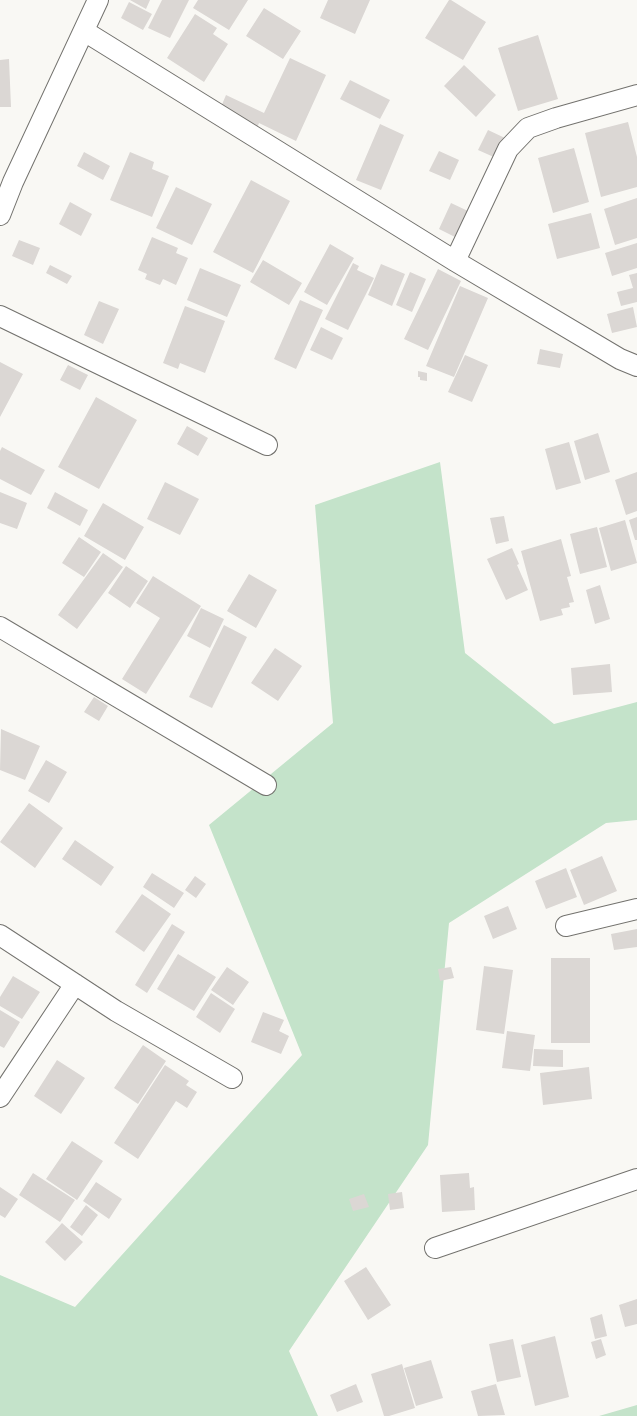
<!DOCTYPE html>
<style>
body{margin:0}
canvas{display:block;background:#f9f8f4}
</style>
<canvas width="637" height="1416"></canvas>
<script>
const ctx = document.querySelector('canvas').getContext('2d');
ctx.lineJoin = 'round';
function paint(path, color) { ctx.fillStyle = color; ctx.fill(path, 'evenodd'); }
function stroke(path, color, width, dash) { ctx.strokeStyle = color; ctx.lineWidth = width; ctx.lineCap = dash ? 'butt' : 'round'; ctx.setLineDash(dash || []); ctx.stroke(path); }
const green = new Path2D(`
 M440,462L465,653L554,724L637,702V820L606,823L449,923L428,1145L289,1351L318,1416H0V1275L75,1307L302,1055L209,825L333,723L315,505Z
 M637,1405V1416H599Z`);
const building = new Path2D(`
 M130,0H150L146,9Z
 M162,0H189L170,38L148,28Z
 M198,0H248L229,30L193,8Z
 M328,0H370L355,34L320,18Z
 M449,0H451L486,22L463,60L425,38Z
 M129,2L152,14L143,30L121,18Z
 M264,8L301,31L283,59L246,36Z
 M195,14L217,28L213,34L228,44L204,82L167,58Z
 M538,35L558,99L518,111L498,48Z
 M290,58L326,75L296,141L259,123L256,131L218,114L226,95L264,113Z
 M9,59L11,107H0V60Z
 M464,65L496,95L476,117L444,86Z
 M350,80L390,100L380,119L340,99Z
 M628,122L637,157V187L601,197L585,133Z
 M380,124L404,135L381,190L356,180Z
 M488,130L505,138L496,158L478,150Z
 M574,148L589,202L553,213L538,158Z
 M439,151L459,160L450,180L429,171Z
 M84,152L110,166L103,180L77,166Z
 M130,152L154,162L152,169L169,176L152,217L110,200Z
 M251,180L290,201L253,273L213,252Z
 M176,187L212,204L192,245L156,228Z
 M637,198V238L615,245L604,209Z
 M70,202L92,214L81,236L59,224Z
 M451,203L468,211L455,237L439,229Z
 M591,213L600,248L557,259L548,224Z
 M152,237L178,248L176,253L188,258L176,285L163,279L160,285L145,279L147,274L138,270Z
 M19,240L40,248L33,265L12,256Z
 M637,243V268L612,276L605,253Z
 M330,244L354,258L327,305L304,292Z
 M263,260L302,283L289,305L250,282Z
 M353,263L359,266L357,270L374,278L348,330L325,319Z
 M381,264L405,274L392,306L368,295Z
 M50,265L72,276L67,284L46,273Z
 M200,268L241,285L227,317L187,300Z
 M438,269L461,281L428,350L404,339Z
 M410,272L426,279L412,312L396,305Z
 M637,273V302L621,306L617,292L633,288L629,275Z
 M460,286L488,298L454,377L426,366Z
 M300,300L323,310L296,369L274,359Z
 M99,301L119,309L103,344L84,335Z
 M185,306L225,321L205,373L180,363L178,369L163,363Z
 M633,307L637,327L612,333L607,314Z
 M321,327L343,338L332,360L310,350Z
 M540,349L563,354L560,368L537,364Z
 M465,355L488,365L472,402L448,392Z
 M0,362L23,374L0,417Z
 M68,365L88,375L80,390L60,380Z
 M418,371L427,373V381L420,380V377H418Z
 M96,397L137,420L99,489L58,467Z
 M187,426L208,438L198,456L177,444Z
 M598,433L610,472L585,480L574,441Z
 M569,442L581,483L556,490L545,449Z
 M2,447L45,470L31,495L0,479V451Z
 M637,472V511L626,515L615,480Z
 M165,482L199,499L180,535L147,519Z
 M0,492L27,503L17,529L0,523Z
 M55,492L88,510L80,526L47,508Z
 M103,503L144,527L125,560L84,536Z
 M504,516L509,541L496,544L490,518Z
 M637,517V540H635L629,520Z
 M625,520L637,563L611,571L599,528Z
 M597,527L607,567L580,574L570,534Z
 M79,537L101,552L84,577L62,563Z
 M561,539L571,576L567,577L574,602L569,603L570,607L561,609L563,615L540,621L521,551Z
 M512,548L519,564L517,565L528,590L506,600L487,559Z
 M103,553L123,567L77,629L58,615Z
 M126,566L148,581L130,608L108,593Z
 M249,574L277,590L256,628L227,611Z
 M153,576L201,606L146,694L122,679L160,618L136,603Z
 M600,585L610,619L595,624L586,590Z
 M201,608L224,619L210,648L187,636Z
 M224,625L247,637L212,708L189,697Z
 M275,648L302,666L278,701L251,683Z
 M610,664L612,692L573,695L571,668Z
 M94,697L108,706L99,721L84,712Z
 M1,729L40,746L25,780L0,770Z
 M46,760L67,772L49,803L28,791Z
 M29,803L63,828L35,868L0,842Z
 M75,840L114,867L101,886L62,859Z
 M602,856L617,891L584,905L570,870Z
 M566,868L577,897L546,909L535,881Z
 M152,873L184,893L174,908L143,887Z
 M195,876L206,884L196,898L185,890Z
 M142,894L171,914L144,952L115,932Z
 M508,906L517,929L493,939L484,916Z
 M172,924L185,932L147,993L135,985Z
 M637,929V947L614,950L611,934Z
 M178,954L216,977L194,1011L157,989Z
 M551,958H590V1043H551Z
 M484,966L513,970L504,1034L476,1030Z
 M227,967L249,982L233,1005L211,990Z
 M451,967L454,978L440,981L438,969Z
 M13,976L40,992L22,1019L0,1006V997Z
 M211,993L235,1009L220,1033L196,1017Z
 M0,1010L20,1022L4,1048L0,1046Z
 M263,1012L284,1020L279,1031L289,1036L281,1054L251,1042Z
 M507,1031L535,1035L530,1071L502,1068Z
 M143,1045L166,1061L138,1104L114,1088Z
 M534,1049L563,1050V1067L533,1066Z
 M57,1060L85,1078L61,1114L34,1096Z
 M165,1065L189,1081L186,1085L197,1092L187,1108L176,1101L138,1159L114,1143Z
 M589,1067L592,1099L543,1105L540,1073Z
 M72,1141L103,1161L77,1200L46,1179Z
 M33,1173L75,1200L60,1222L19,1195Z
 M469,1173L470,1188L474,1187L475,1210L442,1212L440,1175Z
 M96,1182L122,1199L109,1219L83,1201Z
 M0,1187L18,1199L5,1218L0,1215Z
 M402,1192L404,1208L390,1210L388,1194Z
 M364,1194L369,1207L353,1211L349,1199Z
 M86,1205L98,1215L82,1236L70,1227Z
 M62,1223L83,1242L65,1261L45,1242Z
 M366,1267L391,1305L368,1320L344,1281Z
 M637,1299V1324L625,1327L619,1305Z
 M602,1314L607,1336L595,1339L590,1318Z
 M555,1336L569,1397L535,1406L521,1345Z
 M513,1339L521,1377L497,1382L489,1344Z
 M601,1339L606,1355L596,1359L591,1342Z
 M431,1360L443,1398L416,1406L404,1368Z
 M402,1364L415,1408L389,1416H384L371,1374Z
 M356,1384L363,1402L337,1412L330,1395Z
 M496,1384L505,1415L478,1416L471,1391Z`);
const minor = new Path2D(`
 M84,31L455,261L620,359L637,366
 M0,215L13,182L98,0
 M455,261L508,149L528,128L556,118L637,95
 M0,316L267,445
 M0,627L266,785
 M566,926L637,909
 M0,935L116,1011L232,1078
 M0,1097L75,984
 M435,1248L637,1179`);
paint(green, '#c4e3ca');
paint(building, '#dbd7d4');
stroke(minor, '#73726e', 22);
stroke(minor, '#fff', 20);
</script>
